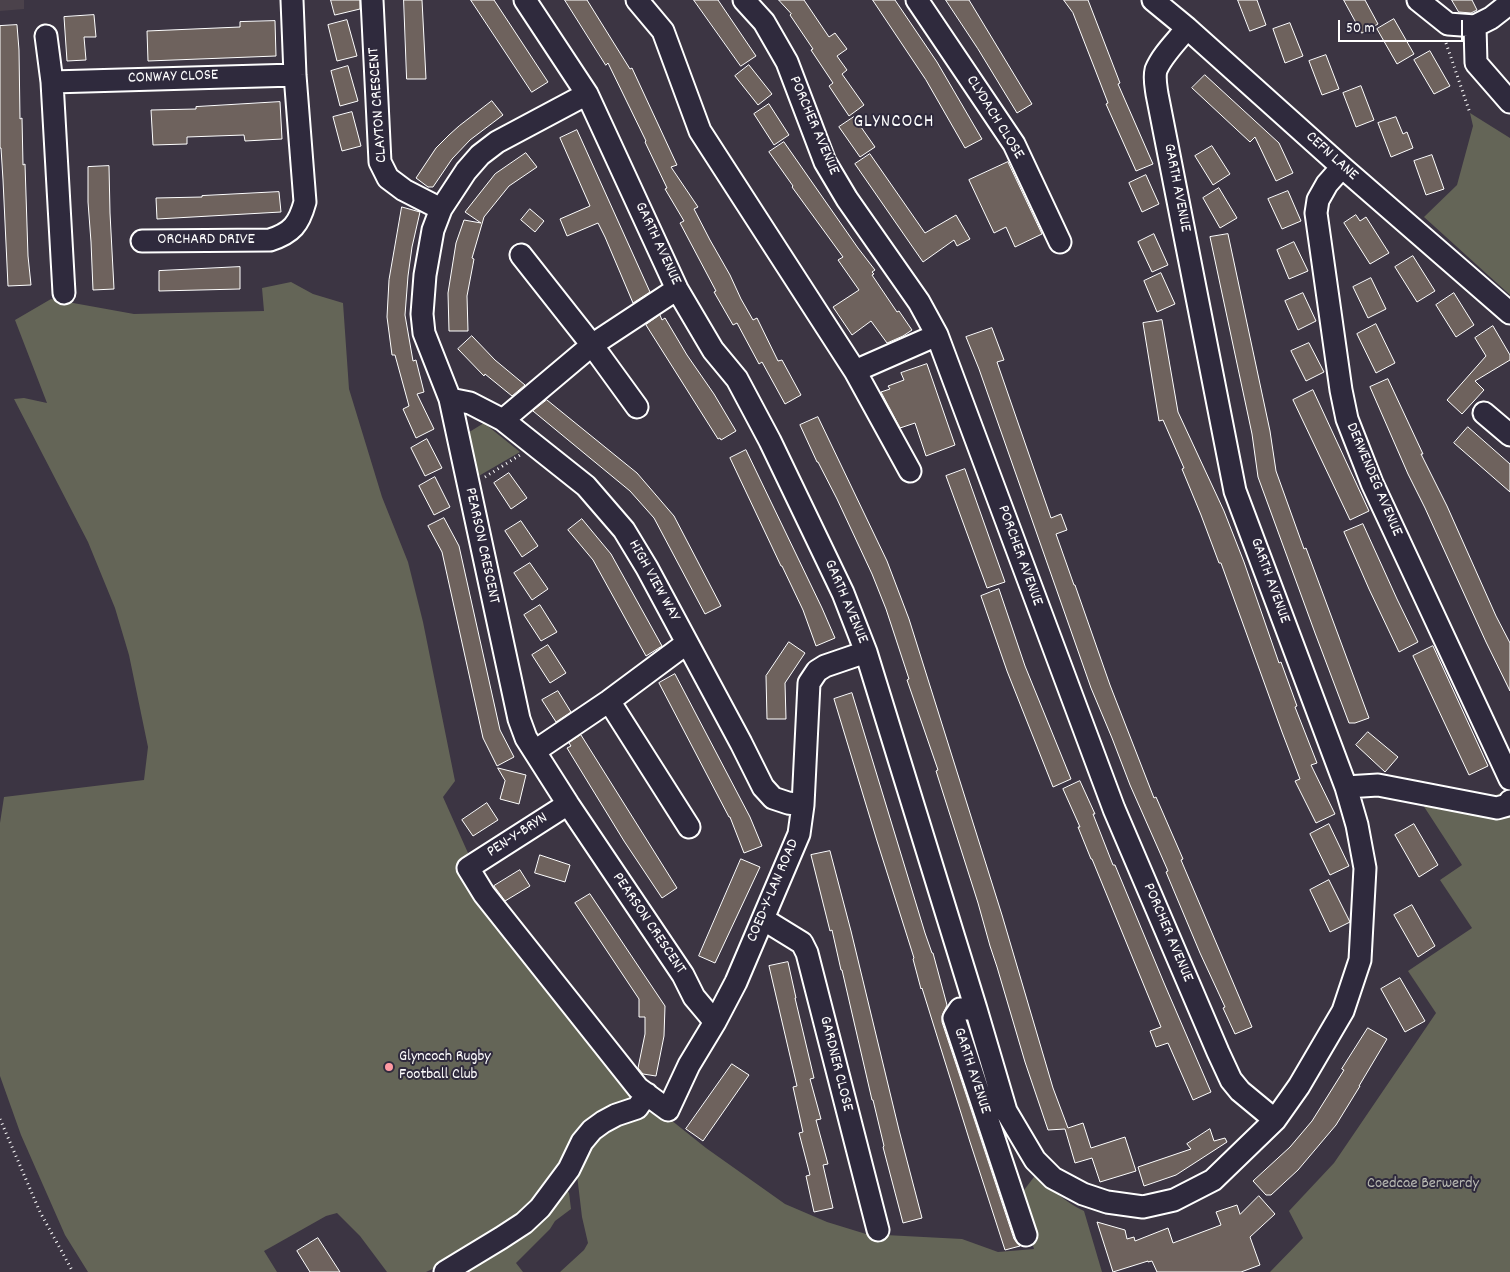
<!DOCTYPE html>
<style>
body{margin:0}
#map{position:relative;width:1510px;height:1272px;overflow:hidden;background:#3c3543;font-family:Dekko,sans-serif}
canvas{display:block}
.scale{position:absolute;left:1338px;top:20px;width:125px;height:22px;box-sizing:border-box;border:2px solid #fff;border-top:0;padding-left:6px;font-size:15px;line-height:18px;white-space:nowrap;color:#fff;-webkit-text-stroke:4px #2f2a3d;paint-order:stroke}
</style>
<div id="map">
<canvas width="1510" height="1272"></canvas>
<div class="scale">50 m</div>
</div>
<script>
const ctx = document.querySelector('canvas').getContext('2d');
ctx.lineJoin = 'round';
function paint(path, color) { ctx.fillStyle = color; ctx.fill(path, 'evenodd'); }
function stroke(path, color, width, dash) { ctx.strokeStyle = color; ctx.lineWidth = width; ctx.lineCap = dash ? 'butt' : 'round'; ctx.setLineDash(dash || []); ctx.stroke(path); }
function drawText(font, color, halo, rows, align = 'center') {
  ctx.font = font + ' Dekko,sans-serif'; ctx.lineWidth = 4; ctx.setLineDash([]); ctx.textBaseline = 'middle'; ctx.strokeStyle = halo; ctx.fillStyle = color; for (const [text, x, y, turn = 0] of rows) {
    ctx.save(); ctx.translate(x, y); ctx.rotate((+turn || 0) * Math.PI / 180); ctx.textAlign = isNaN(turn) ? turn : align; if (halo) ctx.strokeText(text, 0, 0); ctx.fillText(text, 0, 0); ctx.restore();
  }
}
const built = new Path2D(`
 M0,0H24V9L0,11Z`);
const green = new Path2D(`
 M1470,113L1510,138V295L1424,217L1457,185L1473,126Z
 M291,282L313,294L343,303L349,389L382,497L408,562L423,622L455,781L443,797L468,853L460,866L642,1100L617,1111L543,1197L454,1259L426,1272H387L360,1236L337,1213L326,1216L264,1251L277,1272H88L65,1235L21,1135L0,1076V823L4,797L144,780L148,747L129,655L115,608L88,542L14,399L24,398L47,403L15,320L51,299L134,314L264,311L262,288Z
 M484,423L520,452L477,477L466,434Z
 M1408,782L1483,799L1510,790V1272H1270L1303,1238L1289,1211L1334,1163L1436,1013L1408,971L1472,928L1440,880L1462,865Z
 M645,1112L666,1116L706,1148L785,1204L827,1222L866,1234L962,1239L998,1252L1034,1249L1018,1198L1037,1173C1051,1189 1065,1202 1084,1211L1102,1272H560L584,1250L588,1243L582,1217L577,1175L597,1136Z
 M564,1187L569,1193L571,1209L555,1221L550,1229L516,1263L523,1272H453Z`);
const building = new Path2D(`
 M331,0H360V9L335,15Z
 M404,0H422L426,79H407Z
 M471,0H494L548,82L532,92Z
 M565,0H587L630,69L632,68L677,165L671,167L698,207L694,209L710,240L730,275L741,299L753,320L757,318L778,361L782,360L801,395L785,404L762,362L759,364L737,323L733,325L714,292L716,291L680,223L684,221L665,189L667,188L645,142L646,141L608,63L606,65Z
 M694,0H718L756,56L741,66Z
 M779,0H804L829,37L835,33L847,49L837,56L847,70L842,74L864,105L849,116L829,86L833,83L811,50L813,49L790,15L791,14Z
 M873,0H895L937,62L982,139L965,148L926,80Z
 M946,0H969L1032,104L1017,113L978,49Z
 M1064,0H1088L1120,83L1118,84L1153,164L1136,171L1106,104L1108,103L1096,72L1073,13Z
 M1238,0H1257L1266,25L1250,31Z
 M1344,0H1365L1378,24L1362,33Z
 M1452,0H1472L1477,10L1471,13L1459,12Z
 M94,15L96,37H84L86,60L67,61L64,17Z
 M1394,19L1414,54L1397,64L1377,29Z
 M347,20L357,56L337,61L328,25Z
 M275,21L276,56L148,61L147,31L240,27V22Z
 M1290,23L1303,56L1285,63L1273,29Z
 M17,25L19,50L20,119L22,118L23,165L25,164L28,256L31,285L8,286L3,180L1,148H0V26Z
 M1430,51L1450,86L1434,94L1414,60Z
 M1326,55L1339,89L1322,95L1309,61Z
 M749,65L772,94L758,105L735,76Z
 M348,66L358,101L340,106L331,71Z
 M1205,75L1279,143L1293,173L1276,181L1255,137L1250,142L1192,88Z
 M1361,86L1374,120L1356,127L1343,93Z
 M492,101L503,115L470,140L452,159L433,187H428L416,178L436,148L449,135L459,126Z
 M280,102L282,139L245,141L244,135L187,137V144L153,145L151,110L196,109V107Z
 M769,104L789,135L774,145L754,114Z
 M352,112L361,146L342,151L333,117Z
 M854,117L875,147L860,157L839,127Z
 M1396,117L1403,134L1407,132L1413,148L1391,157L1378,123Z
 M577,130L650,292L633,303L605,237L598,223L567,236L560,219L590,206L560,138Z
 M784,142L858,248L875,270L872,272L874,274L872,275L897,312L899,311L912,330L903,336L887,343L871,321L852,335L833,307L859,290L838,260L843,257L792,187L793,186L769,152Z
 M1212,146L1230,174L1213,185L1195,156Z
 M526,153L537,167L509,186L484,217L472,258L474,259L467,296L468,331H449L448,293L456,243L464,220L481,223L465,212L495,174Z
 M870,154L925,233L956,215L970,239L957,246L954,240L923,262L855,164Z
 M1432,155L1444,189L1426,195L1414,161Z
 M1008,162L1042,234L1015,247L1006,227L994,233L969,180Z
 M109,166L110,213L114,289L93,290L91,242L88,202V167Z
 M1146,175L1159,204L1142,212L1129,183Z
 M1219,188L1237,218L1220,228L1203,198Z
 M1288,191L1301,221L1282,229L1268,199Z
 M279,192L281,212L157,219L156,198L202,197V196Z
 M402,207L420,212L412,247L408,276L405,315L413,361L416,360L424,392L417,394L434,429L416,438L403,409L409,406L395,355H392L387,317L389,280Z
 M530,209L544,221L535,232L521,220Z
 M1356,215L1360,221L1366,217L1389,253L1370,264L1344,223Z
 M1154,234L1168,265L1152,272L1138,242Z
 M1228,234L1270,431L1276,471L1304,549L1306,548L1369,718L1355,723H1349L1315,633L1258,477L1252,434L1210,237Z
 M1294,242L1308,271L1289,279L1277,250Z
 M1413,256L1435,291L1417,302L1395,267Z
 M240,267V289L159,291V271Z
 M1161,273L1175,304L1157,312L1144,281Z
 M1371,278L1386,309L1368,318L1353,287Z
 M1303,293L1316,321L1298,330L1285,301Z
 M1454,293L1474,325L1456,337L1436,305Z
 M660,315L662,320L665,318L687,355L714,394L736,431L721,440L720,438L718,439L646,325Z
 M1162,320L1178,412L1224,511L1244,562L1279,663L1281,662L1297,706L1295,707L1317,763L1311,765L1335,814L1316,823L1295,781L1300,779L1282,732L1221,563H1219L1201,515L1182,469L1184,468L1163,420L1159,421L1143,323Z
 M1376,324L1395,363L1376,373L1357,334Z
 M1493,326L1510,355V360L1475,381L1484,390L1462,414L1447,400L1486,356L1475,338Z
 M992,328L1004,360L997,362L1051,518L1061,514L1067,530L1056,534L1074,585H1075L1110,685L1154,798L1156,797L1163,813L1183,859L1181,860L1252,1027L1235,1034L1223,1008L1225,1007L1200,953L1166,872L1168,871L1130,785L1112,738L1091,688L979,369L966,337Z
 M472,336L495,360L525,385L512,396L485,374L484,376L458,349Z
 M1309,343L1324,372L1306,381L1291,351Z
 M927,364L955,445L926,456L915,423L900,428L881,392L890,389L888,386L904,380L901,373Z
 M1388,379L1423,454H1421L1447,506L1496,616L1510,643V691L1486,642L1425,508L1408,474L1370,387Z
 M1313,390L1369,511L1350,520L1293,400Z
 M547,400L637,473L674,516L721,606L705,614L654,518L630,491L533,411Z
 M818,417L887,561L909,619L1002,915L1053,1088L1068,1128L1083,1123L1091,1148L1125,1137L1136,1171L1100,1182L1092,1158L1075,1163L1065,1129L1048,1130L1025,1062L997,967L990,946L978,903L936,771L938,770L907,680L909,679L886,609L872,574L837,499L818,462H817L800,425Z
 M1468,427L1510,464V492L1454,443Z
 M427,439L442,468L425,476L411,448Z
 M746,450L822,608L835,638L816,646L803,610L782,566H781L730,458Z
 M965,469L1005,582L987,588L946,476Z
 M509,473L527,498L511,509L494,483Z
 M435,477L450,507L434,515L419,486Z
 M444,518L459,546L500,730L514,757L497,766L483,738L442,552L428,526Z
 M582,519L611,554L662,646L646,656L593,560L568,530Z
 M521,521L538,546L522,557L505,531Z
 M1363,524L1397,599L1418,642L1399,652L1369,589L1344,532Z
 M530,563L548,589L532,600L514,573Z
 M999,589L1025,666L1071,779L1053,787L1007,671L981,596Z
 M540,605L557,632L541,641L524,615Z
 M789,642L805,653L785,683L786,719H767L766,676Z
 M548,645L566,673L550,683L532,655Z
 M1433,646L1488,766L1469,775L1413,656Z
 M675,674L750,817L762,846L744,853L730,817H729L659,683Z
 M558,691L571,712L556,722L542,700Z
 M852,693L925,933L932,953H933L947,1005L942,1016V1022L1014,1239L1020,1246L1005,1250L970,1142L922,988L921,989L913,959L914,958L877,841L834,699Z
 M1368,732L1398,757L1385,772L1356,745Z
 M581,735L677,888L662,898L624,841L567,748L571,746L569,743Z
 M498,768L526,775L519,804L500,799L505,781Z
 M1080,781L1095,814H1093L1113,865H1115L1164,983L1211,1092L1193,1100L1168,1043L1156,1047L1150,1031L1161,1027L1092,859H1091L1078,827H1080L1063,789Z
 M487,803L498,820L473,836L462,820Z
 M1329,824L1349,866L1330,875L1310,834Z
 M1414,824L1438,865L1419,877L1395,835Z
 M830,851L851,931L899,1130L922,1218L903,1223L883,1147L884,1146L873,1100H872L842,970H841L832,930L830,931L811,855Z
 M540,855L570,865L565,882L535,873Z
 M741,859L760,867L715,963L699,956Z
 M520,870L530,886L505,901L494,886Z
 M1329,880L1350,922L1330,932L1310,890Z
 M590,894L665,1006L664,1036L656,1076L643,1074L638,1068L645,1034V1017H639V999L575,903Z
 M1412,905L1435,946L1418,957L1394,915Z
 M788,962L796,998H795L814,1078L810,1079L821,1119L816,1120L828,1164L823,1165L833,1208L814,1212L806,1176L810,1175L799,1133L803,1132L793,1087L797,1086L769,966Z
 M1400,978L1425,1021L1405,1032L1381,989Z
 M1368,1028L1387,1039L1359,1086H1360L1336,1125L1298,1170L1271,1195H1266L1253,1181L1290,1147L1312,1121L1344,1070L1342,1069Z
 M732,1064L749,1075L703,1141L686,1129Z
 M1210,1129L1214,1141L1225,1138L1227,1142L1176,1175L1144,1186L1138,1167L1191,1149L1187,1144Z
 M1259,1196L1275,1214L1250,1237L1260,1265L1241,1272H1157L1152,1261L1148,1262V1261L1113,1272L1097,1222L1125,1230L1127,1239L1134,1237L1135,1241L1168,1228L1173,1243L1221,1225L1216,1212L1237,1205L1240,1214Z
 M318,1238L340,1272H310L297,1251Z`);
const path = new Path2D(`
 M1446,43L1470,113
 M485,477L520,455
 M0,1119L40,1212L73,1272`);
const minor = new Path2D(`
 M372,0L380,162L388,178L404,190L441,209
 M525,0L587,94L677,289L713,350L737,379L770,441L843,593L866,652L976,1009H960L954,1018L1026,1235
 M637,0L663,31L700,131L855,371L910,471
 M744,0L764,22L787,62L825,162L847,199L919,302L937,335L1114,809L1218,1052L1231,1080L1240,1091L1275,1120
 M917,0L1014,144L1060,242
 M1153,0L1187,28L1342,167L1510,313
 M1418,0L1448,24L1475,26L1491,18L1510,3
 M1475,26L1476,63L1510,102
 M46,36L52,82L64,293
 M52,82L295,75
 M587,94L497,142L480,155L466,171L441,209L433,230L425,275L422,314L424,333L450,399L519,719L526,738L568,804L683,975L694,997L715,1022
 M1342,167L1327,184L1318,200L1316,213L1341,390L1347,419L1372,483L1510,779
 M142,241L270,240C292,233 299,224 305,202L295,75L292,0
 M521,255L592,345L637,407
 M855,371L937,335
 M450,399L470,403L503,420L586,486L624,530L647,568L741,743L763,787L773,798L788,803L803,805
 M1484,413L1510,435
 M503,420L592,345L677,289
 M609,701L689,827
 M535,751L609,701L687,643
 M1346,787L1378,785L1497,808L1508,805L1510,801
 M568,804L468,868L484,894L638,1088L668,1110L689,1065L715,1022L736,982L799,834L803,805L809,683L817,671L825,666L866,652
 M763,919L802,943L807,953L878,1230
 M976,1009L1006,1111L1035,1160L1053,1178L1083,1194L1107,1202L1143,1207L1174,1200L1213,1180L1275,1120L1299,1086L1343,1011L1360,960L1365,868L1357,825L1346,787L1235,491L1157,94C1156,87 1154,78 1156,70C1162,55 1177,41 1187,28
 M445,1272L501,1238L524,1223L540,1208L569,1169L582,1142L592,1130L603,1122L616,1115L637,1108L647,1094`);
const markers = [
 [389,1067,5,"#ff9aa2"]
];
const streetNames = [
 ["CONWAY CLOSE",173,78,-2],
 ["CLAYTON CRESCENT",379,105,-94],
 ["CLYDACH CLOSE",994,118,58],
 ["PORCHER AVENUE",813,126,67],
 ["CEFN LANE",1331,157,42],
 ["GARTH AVENUE",1176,188,79],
 ["ORCHARD DRIVE",206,241],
 ["GARTH AVENUE",657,244,65],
 ["DERWENDEG AVENUE",1373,480,67],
 ["PEARSON CRESCENT",481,546,78],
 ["PORCHER AVENUE",1019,556,70],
 ["HIGH VIEW WAY",653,581,61],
 ["GARTH AVENUE",1269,581,70],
 ["GARTH AVENUE",845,602,67],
 ["PEN-Y-BRYN",518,836,-33],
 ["COED-Y-LAN ROAD",774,891,-67],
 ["PEARSON CRESCENT",648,924,56],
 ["PORCHER AVENUE",1167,933,67],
 ["GARDNER CLOSE",835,1064,76],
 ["GARTH AVENUE",971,1071,72]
];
const poiNames = [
 ["Glyncoch Rugby",399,1058],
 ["Football Club",399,1076]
];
const parkNames = [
 ["Coedcae Berwerdy",1423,1185]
];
const quarterNames = [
 ["GLYNCOCH",894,123]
];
paint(built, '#4b424b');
paint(green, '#646557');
paint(building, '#6e625d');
stroke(building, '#fff', 1);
stroke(minor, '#fff', 25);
stroke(path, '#fff', 3, [1, 4]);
stroke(minor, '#2f2a3d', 21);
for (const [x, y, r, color] of markers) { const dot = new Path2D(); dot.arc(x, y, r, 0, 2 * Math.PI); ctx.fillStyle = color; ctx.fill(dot); stroke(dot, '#2f2a3d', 2); }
drawText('16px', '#fff', '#2f2a3d', streetNames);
drawText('16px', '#fff', '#2f2a3d', poiNames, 'left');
drawText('16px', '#b9bab3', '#2f2a3d', parkNames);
ctx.letterSpacing = '1px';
drawText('19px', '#fff', '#2f2a3d', quarterNames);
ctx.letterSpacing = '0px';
</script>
